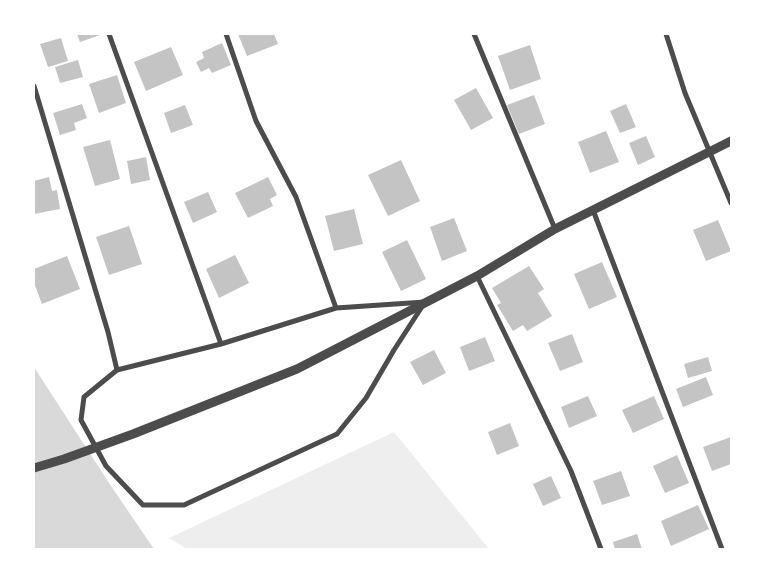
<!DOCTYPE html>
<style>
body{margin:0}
#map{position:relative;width:765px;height:583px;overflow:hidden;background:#fff;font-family:Rubik,sans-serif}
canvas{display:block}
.frame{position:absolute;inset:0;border:35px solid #fff;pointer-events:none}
</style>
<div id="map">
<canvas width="765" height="583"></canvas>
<div class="frame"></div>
</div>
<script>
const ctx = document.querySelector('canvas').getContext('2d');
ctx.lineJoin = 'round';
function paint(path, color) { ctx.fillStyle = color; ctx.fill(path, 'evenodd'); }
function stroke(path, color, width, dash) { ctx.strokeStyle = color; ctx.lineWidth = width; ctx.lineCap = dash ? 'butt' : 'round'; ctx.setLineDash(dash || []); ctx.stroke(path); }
const green = new Path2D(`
 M394,432L489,549H187L169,538Z`);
const water = new Path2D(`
 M34,367L109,483L154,549H34Z`);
const building = new Path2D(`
 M77,34H103L80,42Z
 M238,34H274L278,44L247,56Z
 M61,38L68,61L48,67L40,44Z
 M222,43L231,65L212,73L209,68L201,72L196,62L204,58L202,52Z
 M530,45L541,79L510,90L498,56Z
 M171,47L183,75L146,91L134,62Z
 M78,60L83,77L60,83L55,67Z
 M117,75L126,103L99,113L89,84Z
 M476,88L493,118L471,130L454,100Z
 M534,95L545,124L519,134L507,105Z
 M82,104L87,118L74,123L76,130L60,135L53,113Z
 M626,104L636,127L620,133L610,111Z
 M185,105L193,125L171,133L164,113Z
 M606,131L619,162L590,173L578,142Z
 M646,136L655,157L638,165L629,143Z
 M110,140L120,179L95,186L83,147Z
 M146,157L150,180L131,184L127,161Z
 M401,160L420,201L388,216L368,175Z
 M49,177L52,191L57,190L60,209L34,214V181Z
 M268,177L277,195L270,199L273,206L248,218L235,193Z
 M208,192L217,212L193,223L184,202Z
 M354,209L363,244L334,251L325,216Z
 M454,218L467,251L442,261L430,227Z
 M718,220L731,251L706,261L693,230Z
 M129,226L142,264L109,275L96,237Z
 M407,240L426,279L401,291L382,252Z
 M235,255L249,283L219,298L206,269Z
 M67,256L80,289L42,304L34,283V269Z
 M602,262L617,297L589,309L574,274Z
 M529,266L544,289L538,293L552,316L527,331L523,325L513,331L497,305L501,303L492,288Z
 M572,334L583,362L560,371L548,343Z
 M485,337L495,361L469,371L460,347Z
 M434,350L446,373L423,385L410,362Z
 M708,357L712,371L688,378L684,364Z
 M706,377L713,395L683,407L676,389Z
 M588,396L597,416L569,428L561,407Z
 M654,396L664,419L633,433L622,410Z
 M510,423L519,446L497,455L488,432Z
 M731,437V464L712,471L703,447Z
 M677,455L689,483L665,493L653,466Z
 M621,471L630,496L602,505L593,481Z
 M551,476L561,498L543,506L533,484Z
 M698,505L709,529L671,546L661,521Z
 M637,534L642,549H615L613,542Z`);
const minor = new Path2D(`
 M109,34L221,344
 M226,34L256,121L296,197L336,308
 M474,34L555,229
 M666,34L685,93L731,203
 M34,86L108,332L117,370
 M593,210L722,549
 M477,276L571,471L601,549
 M425,302L394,350L366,398L337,434L184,505H143L106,466L81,420L84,397L117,370L221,344L336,308Z`);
const tertiary = new Path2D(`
 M34,468L64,459L133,434L297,369L477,276L555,229L731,141`);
paint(green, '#eee');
paint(water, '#d9d9d9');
paint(building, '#c4c4c4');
stroke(minor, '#4c4c4c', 5);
stroke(tertiary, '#4c4c4c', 9);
</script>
